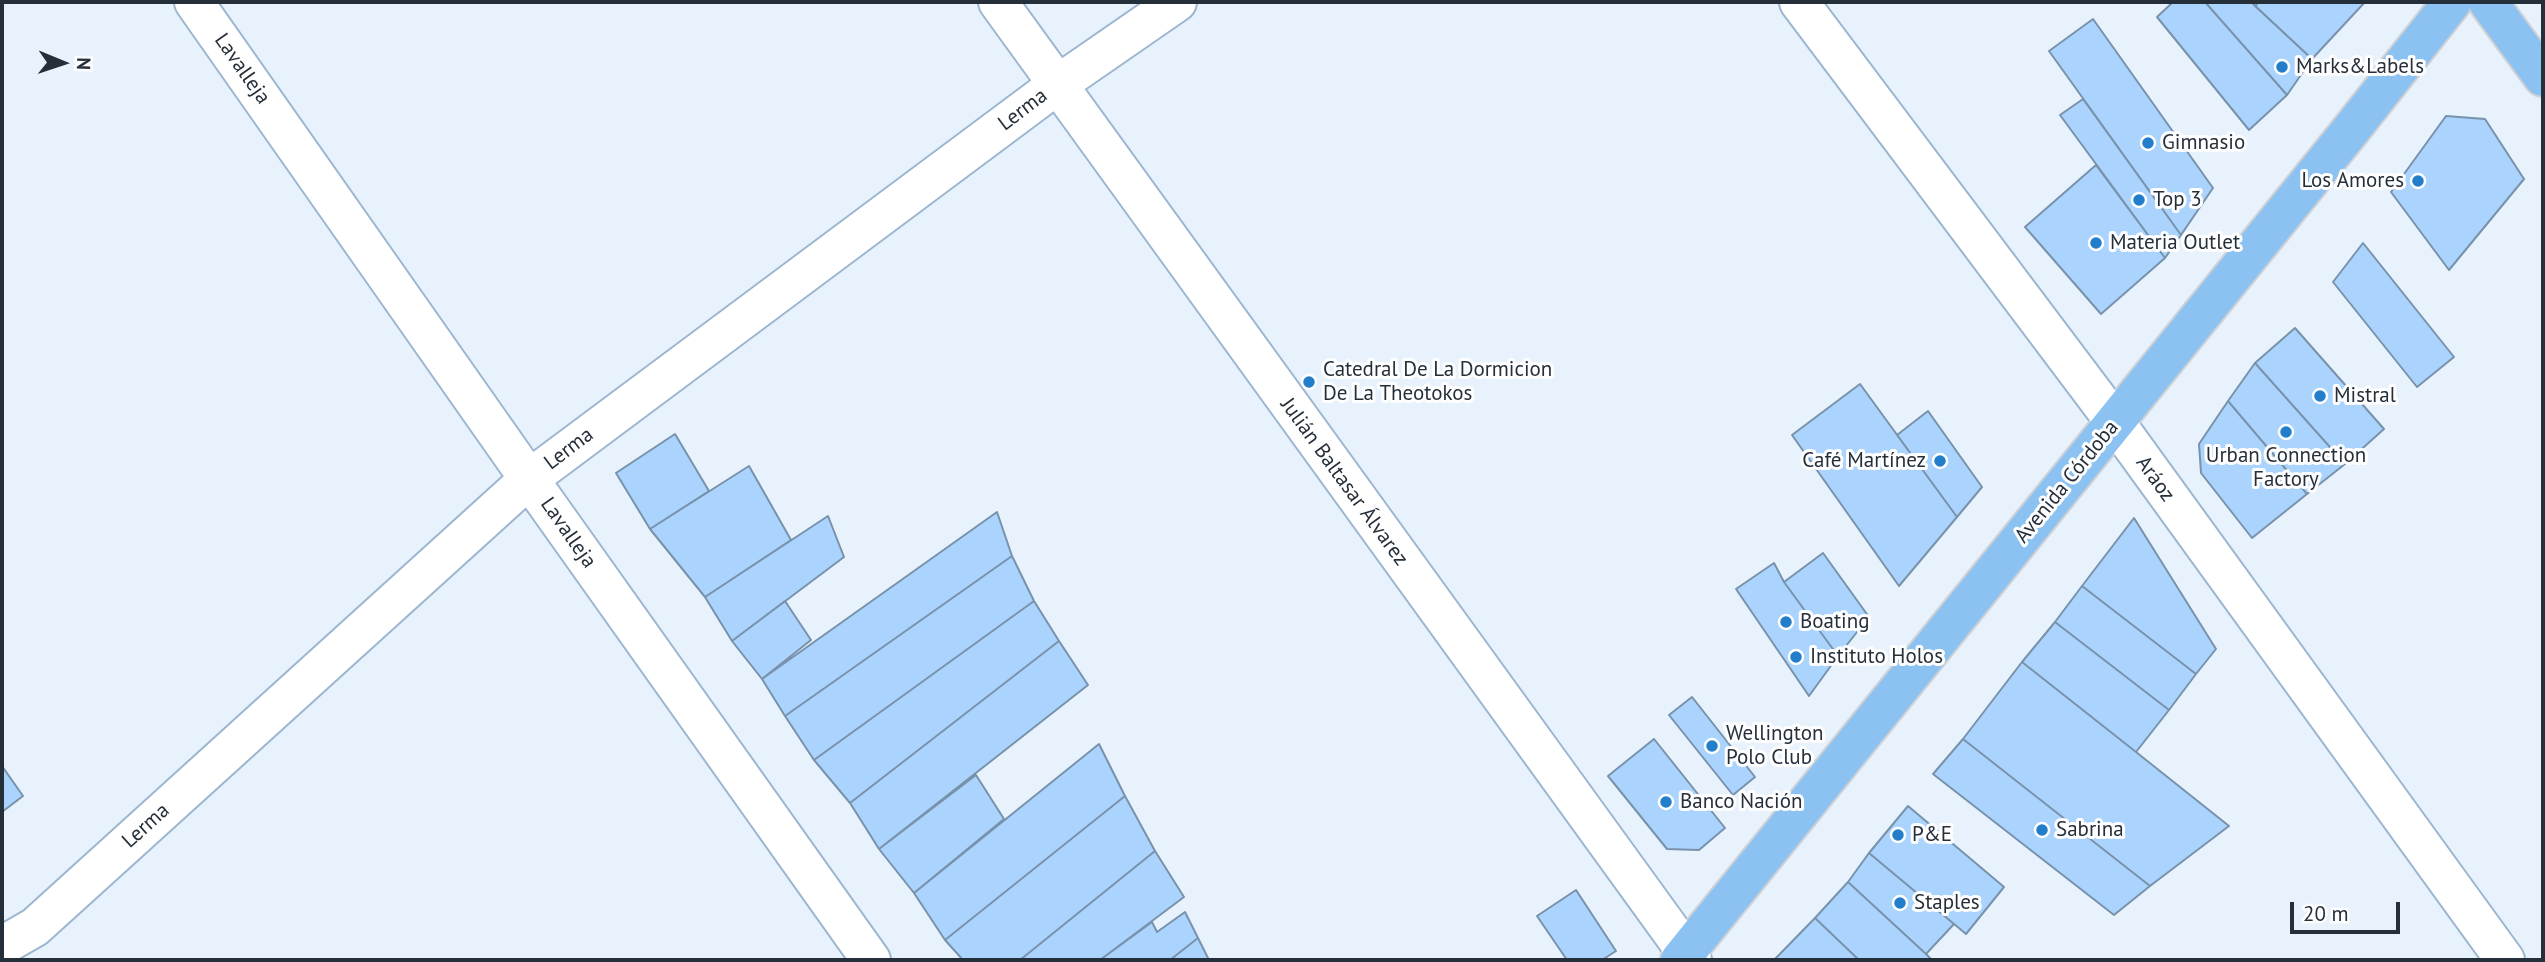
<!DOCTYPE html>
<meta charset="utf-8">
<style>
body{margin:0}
#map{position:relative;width:2545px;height:962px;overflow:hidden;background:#e8f2fd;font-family:"PT Sans",sans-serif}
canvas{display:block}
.frame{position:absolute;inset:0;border:4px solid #252f3a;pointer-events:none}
.north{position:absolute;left:28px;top:28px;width:70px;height:70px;-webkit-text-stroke:5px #fefefe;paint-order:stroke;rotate:92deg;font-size:19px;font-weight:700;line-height:28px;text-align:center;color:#252f3a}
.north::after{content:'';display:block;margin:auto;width:24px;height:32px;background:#252f3a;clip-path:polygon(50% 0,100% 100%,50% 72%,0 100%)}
.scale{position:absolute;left:2290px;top:902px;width:110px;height:32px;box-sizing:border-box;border:4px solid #252f3a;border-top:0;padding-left:9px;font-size:21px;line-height:24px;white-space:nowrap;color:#252f3a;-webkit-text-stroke:5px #fefefe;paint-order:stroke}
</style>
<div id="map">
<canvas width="2545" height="962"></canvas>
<div class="frame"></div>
<div class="north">N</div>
<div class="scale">20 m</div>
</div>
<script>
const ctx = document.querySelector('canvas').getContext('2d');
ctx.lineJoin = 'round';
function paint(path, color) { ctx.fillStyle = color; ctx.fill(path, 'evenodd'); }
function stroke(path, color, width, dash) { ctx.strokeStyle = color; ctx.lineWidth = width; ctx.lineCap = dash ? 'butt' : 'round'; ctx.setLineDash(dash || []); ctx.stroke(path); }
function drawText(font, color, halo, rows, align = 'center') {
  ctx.font = font + ' "PT Sans",sans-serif'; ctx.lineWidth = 6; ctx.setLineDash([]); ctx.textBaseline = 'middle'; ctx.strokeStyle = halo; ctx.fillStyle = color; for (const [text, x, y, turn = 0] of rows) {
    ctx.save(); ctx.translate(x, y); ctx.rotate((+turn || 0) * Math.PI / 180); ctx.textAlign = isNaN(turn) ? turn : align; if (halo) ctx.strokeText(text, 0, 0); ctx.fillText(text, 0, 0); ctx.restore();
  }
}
const building = new Path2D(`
 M2173,2H2205L2287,95L2249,130L2157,17Z
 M2205,2H2251L2312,59L2287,95Z
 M2259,2H2365L2312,59L2255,6Z
 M2093,19L2213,188L2181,235L2049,51Z
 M2083,99L2181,235L2165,258L2060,115Z
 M2446,116L2485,119L2524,179L2449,270L2391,192Z
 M2096,165L2165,258L2101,314L2025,227Z
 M2363,243L2454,357L2417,387L2333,282Z
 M2295,328L2384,429L2345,464L2255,363Z
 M2255,363L2345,464L2307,494L2228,401Z
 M1860,384L1957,517L1899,586L1792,435Z
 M2228,401L2307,494L2252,538L2201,473L2199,444Z
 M1928,411L1982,487L1957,517L1897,435Z
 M675,434L709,491L650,529L616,473Z
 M749,466L791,540L705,597L650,529Z
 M997,512L1012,556L785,716L762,679Z
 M828,516L844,557L732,641L705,597Z
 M2134,518L2216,649L2196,674L2082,586Z
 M1823,553L1869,617L1838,656L1784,582Z
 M1012,556L1034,601L814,760L785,716Z
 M1774,563L1784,582L1838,656L1809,696L1736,589Z
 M2082,586L2196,674L2169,710L2055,622Z
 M785,601L811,640L762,679L732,641Z
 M1034,601L1059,641L850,803L814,760Z
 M2055,622L2169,710L2136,752L2022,662Z
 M1059,641L1088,685L879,849L850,803Z
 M2022,662L2136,752L2229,826L2150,886L1963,739Z
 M1692,697L1755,777L1733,795L1669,715Z
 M1654,739L1725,828L1699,850L1667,849L1608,776Z
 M1963,739L2150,886L2114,915L1933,774Z
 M1099,744L1125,796L945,940L914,893Z
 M2,766L23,796L2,812Z
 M976,775L1004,819L914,893L879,849Z
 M1125,796L1155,851L1020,960H963L945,940Z
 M1908,806L2004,887L1966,934L1869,853Z
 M1155,851L1184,897L1100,960H1020Z
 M1869,853L1954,924L1926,954L1848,882Z
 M1848,882L1926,954L1932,960H1859L1815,918Z
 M1576,890L1616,951L1602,960H1567L1537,916Z
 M1185,912L1198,938L1170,960H1100L1152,922L1157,932Z
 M1815,918L1859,960H1774Z
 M1198,938L1209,960H1170Z`);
const minor = new Path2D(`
 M194,2L529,479L871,960
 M998,2L1692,960
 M1799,2L2115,422L2505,960
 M2,946L35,927L529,479L1057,85L1177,2`);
const major = new Path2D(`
 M2488,2L2543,77
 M1680,960L2350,131L2452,2`);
const markers = [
 [2282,67,7,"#227ecb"],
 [2148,143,7,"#227ecb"],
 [2418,181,7,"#227ecb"],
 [2139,200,7,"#227ecb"],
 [2096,243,7,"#227ecb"],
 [1309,382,7,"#227ecb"],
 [2320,396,7,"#227ecb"],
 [2286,432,7,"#227ecb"],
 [1940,461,7,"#227ecb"],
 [1786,622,7,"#227ecb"],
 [1796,657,7,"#227ecb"],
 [1712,746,7,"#227ecb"],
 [1666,802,7,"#227ecb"],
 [2042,830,7,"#227ecb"],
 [1898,835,7,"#227ecb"],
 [1900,903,7,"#227ecb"]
];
const poiNames = [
 ["Marks&Labels",2296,67],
 ["Gimnasio",2162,143],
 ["Los Amores",2404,181,"right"],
 ["Top 3",2153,200],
 ["Materia Outlet",2110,243],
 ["Catedral De La Dormicion",1323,370],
 ["De La Theotokos",1323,394],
 ["Mistral",2334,396],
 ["Urban Connection",2286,456,"center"],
 ["Factory",2286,480,"center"],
 ["Café Martínez",1926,461,"right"],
 ["Boating",1800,622],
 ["Instituto Holos",1810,657],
 ["Wellington",1726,734],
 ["Polo Club",1726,758],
 ["Banco Nación",1680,802],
 ["Sabrina",2056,830],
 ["P&E",1912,835],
 ["Staples",1914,903]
];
const streetNames = [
 ["Lavalleja",242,69,55],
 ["Lerma",1023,110,-37],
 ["Lerma",569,449,-37],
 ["Aráoz",2155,479,54],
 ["Julián Baltasar Álvarez",1344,482,54],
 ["Avenida Córdoba",2067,482,-51],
 ["Lavalleja",568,533,55],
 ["Lerma",146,826,-42]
];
paint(building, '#aad4fe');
stroke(building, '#7992ab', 2);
stroke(minor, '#9cb6d0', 42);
stroke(major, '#cfd1d4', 42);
stroke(minor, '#fff', 38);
stroke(major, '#8cc2f2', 38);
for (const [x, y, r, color] of markers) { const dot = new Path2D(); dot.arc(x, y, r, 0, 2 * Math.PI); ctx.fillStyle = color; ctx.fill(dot); stroke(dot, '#fefefe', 2.5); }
drawText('21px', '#252f3a', '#fefefe', poiNames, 'left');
drawText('21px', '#252f3a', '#fefefe', streetNames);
</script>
